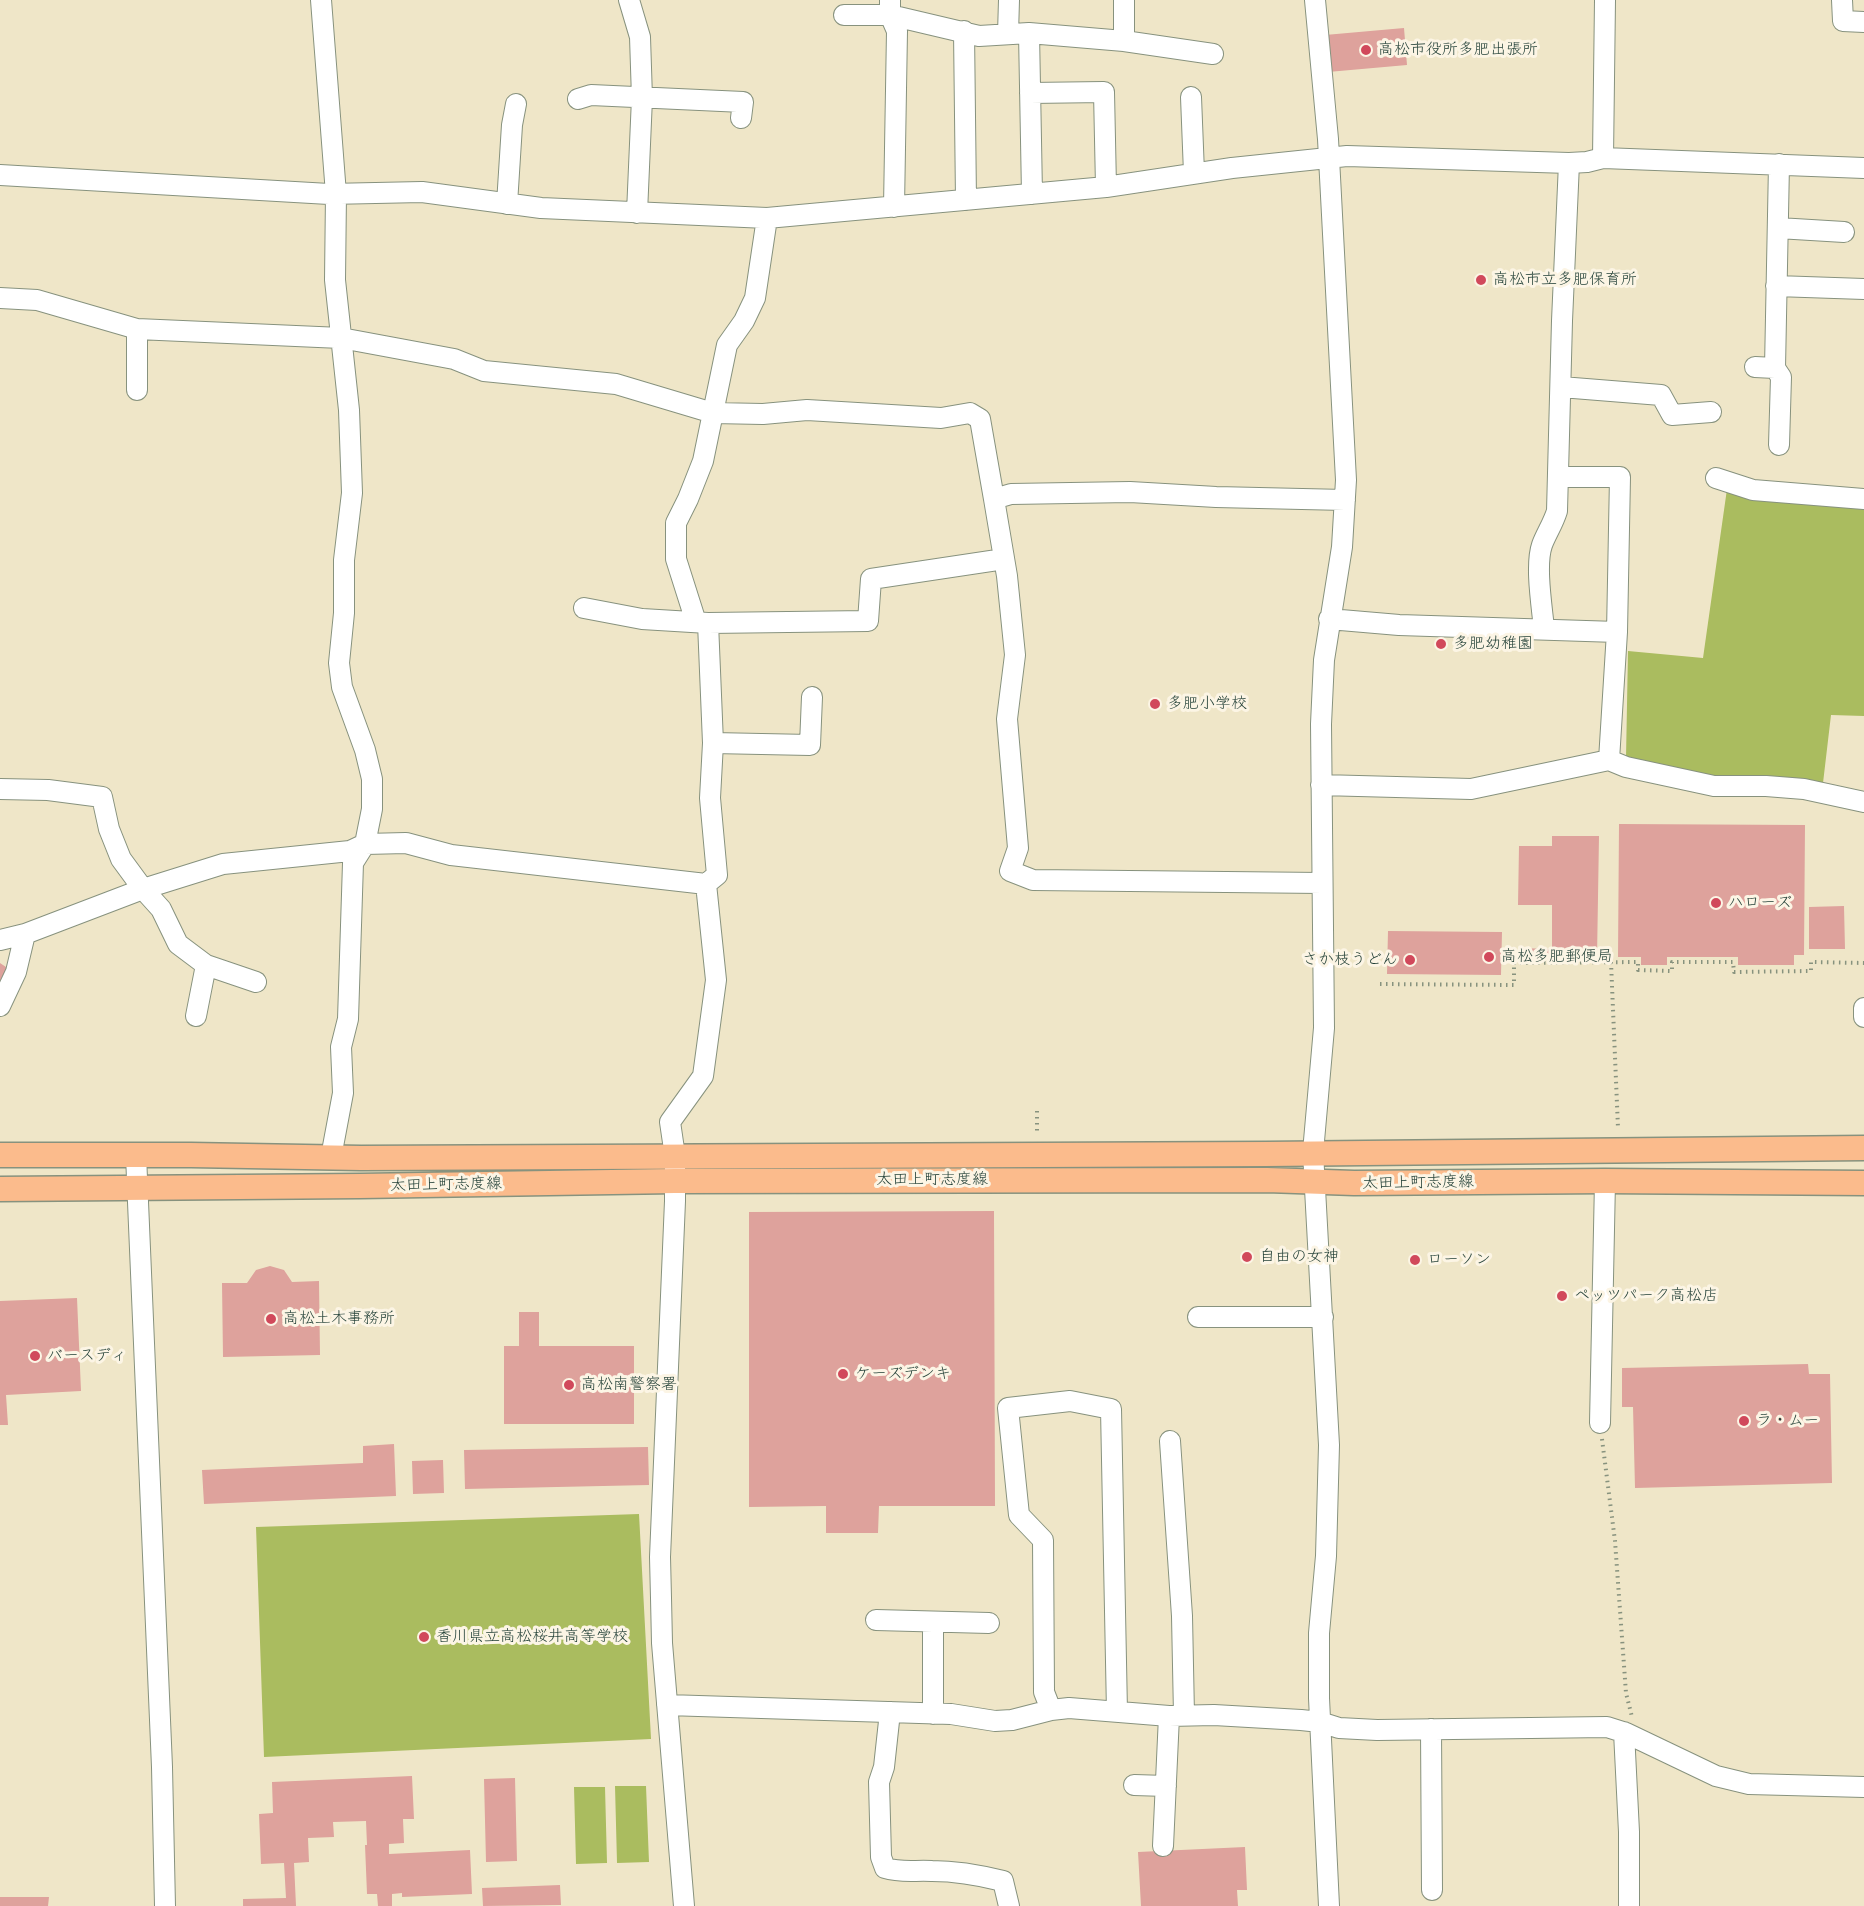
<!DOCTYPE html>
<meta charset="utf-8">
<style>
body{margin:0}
canvas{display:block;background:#efe6c8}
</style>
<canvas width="1864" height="1906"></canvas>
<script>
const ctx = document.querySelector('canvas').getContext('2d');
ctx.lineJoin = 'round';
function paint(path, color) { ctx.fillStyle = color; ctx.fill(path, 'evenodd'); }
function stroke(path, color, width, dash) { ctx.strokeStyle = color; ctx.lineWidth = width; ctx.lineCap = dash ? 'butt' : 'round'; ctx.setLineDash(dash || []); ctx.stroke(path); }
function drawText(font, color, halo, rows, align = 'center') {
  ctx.font = font + ' Sriracha,"Klee One",sans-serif'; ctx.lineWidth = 6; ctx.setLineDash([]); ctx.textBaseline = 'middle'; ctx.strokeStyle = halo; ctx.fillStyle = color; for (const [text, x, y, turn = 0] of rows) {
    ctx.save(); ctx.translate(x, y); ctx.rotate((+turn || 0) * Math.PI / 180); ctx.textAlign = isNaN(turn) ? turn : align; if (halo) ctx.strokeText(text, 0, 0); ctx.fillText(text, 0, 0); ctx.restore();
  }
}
const green = new Path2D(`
 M1727,489L1864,507V716L1831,715L1823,783L1716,780L1626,758L1628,651L1703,658Z
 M639,1514L651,1739L264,1757L256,1527Z
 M615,1786H646L649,1862L617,1863Z
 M574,1787H605L607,1863L576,1864Z`);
const building = new Path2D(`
 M1404,28L1407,65L1328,72L1325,35Z
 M1619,824L1805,825L1804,955H1794V965H1738V957H1667V965H1641V957H1618Z
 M1552,836H1599L1597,958L1519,957V948L1552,949V905H1518L1519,846H1552Z
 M1844,906L1845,949H1809V907Z
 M1388,931L1502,932L1501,975L1387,974Z
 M0,963L15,973L0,995Z
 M994,1211L995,1506H879L878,1533H826V1506L749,1507V1212Z
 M270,1266L284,1270L292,1282L319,1281L320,1355L223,1357L222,1283H247L256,1270Z
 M77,1298L81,1391L6,1395L8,1425H0V1301Z
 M519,1312H539V1346H634V1424H504V1346H519Z
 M1808,1364L1809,1374H1830L1832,1483L1635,1488L1633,1407H1622V1368Z
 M394,1444L396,1496L204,1504L202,1470L363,1463V1446Z
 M648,1447L649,1485L465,1489L464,1450Z
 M443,1460L444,1493L413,1494L412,1461Z
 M412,1776L414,1819H403L404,1843L389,1844V1854L470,1850L472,1894L402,1897V1893L392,1894V1906H378L377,1894H367L365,1845H367L366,1821L333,1822L334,1837L308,1838L309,1862L294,1863L296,1906H243V1899L286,1898L284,1863L261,1864L259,1814L273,1813L272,1782Z
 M515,1778L517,1861L486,1862L484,1779Z
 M1245,1847L1247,1890H1237L1238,1906H1141L1138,1852Z
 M560,1885L561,1905L483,1906L482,1888Z
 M0,1897H49L48,1906H0Z`);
const path = new Path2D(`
 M1611,962L1618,1128
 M1380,984L1514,985V963L1638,962V970L1672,971V962H1733L1734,972L1811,971V962L1864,963
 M1037,1111V1134
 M1602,1439L1615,1541L1626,1693L1632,1717`);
const minor = new Path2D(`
 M321,0L336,194L335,280L349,410L352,493L344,560V613L339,663L342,687L365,750L372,779V809L365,844L353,863L348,1019L341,1047L343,1093L331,1157
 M629,0L640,37L642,98L637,213
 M890,0V15L897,31L894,207
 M1124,0V41
 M1315,0L1328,139L1346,480L1342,547L1324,660L1321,724L1324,1028L1313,1152L1329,1445L1326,1556L1319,1633V1698L1329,1906
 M1842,0L1843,21L1864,22
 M844,15H890L979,36L1029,33L1124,41L1213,54
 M964,31L966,200
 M1029,33L1032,194
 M1008,34L1009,0
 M1030,93L1104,92L1106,187
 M1191,97L1194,173
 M578,99L591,95L743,102L741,118
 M1603,158L1605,0
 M0,175L329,194L422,192L541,208L767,218L1106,187L1232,168L1347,156L1569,163L1587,162L1603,158L1864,168
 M507,204L512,125L516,104
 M1778,228L1844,232
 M1776,286L1864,289
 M0,298L37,300L137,329L341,338L454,359L484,371L616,384L713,413L763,414L807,410L941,418L970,413L980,419L994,499
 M1755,367L1775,368
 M1561,387L1661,395L1672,415L1711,412
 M137,390V329
 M1779,445L1781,377L1775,368L1779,164
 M1558,477H1620L1617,632L1609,760L1626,767L1714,786H1766L1804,789L1864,802
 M1716,478L1753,490L1864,499
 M584,608L642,619L708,623
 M1329,619L1399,625L1617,632
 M696,622L676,559V523L688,499L703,461L727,345L744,321L755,298L767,218
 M1544,629C1542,607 1535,565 1542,545C1546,534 1553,524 1557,511L1562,321L1569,163
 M713,743L810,745L812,697
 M1321,785L1471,789L1609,760
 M0,789L48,790L102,797L109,829L121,859L143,889L161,909L178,944L206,965L196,1016
 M1322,883L1033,880L1010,871L1018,848L1007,719L1015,655L1007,576L994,499L1011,494L1130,492L1216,497L1345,500
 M0,940L25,934
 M206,965L256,982
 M0,1006L16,972L25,934L143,889L223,864L350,851L365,844L406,843L451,855L706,884
 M1864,1008V1017
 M136,1155L162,1767L165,1906
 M1198,1317H1323
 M1600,1423L1605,1181
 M1170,1441L1182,1616L1184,1715
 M876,1620L989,1623
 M933,1622V1714
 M667,1705L951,1714L995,1721L1012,1720L1051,1710L1069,1708L1169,1716L1214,1715L1301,1720L1320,1722L1339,1728L1377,1730L1607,1727L1626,1733L1716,1776L1749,1784L1864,1787
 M1051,1710L1044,1692L1043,1540L1019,1515L1008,1408L1070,1401L1111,1409L1117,1712
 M890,1712L884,1767L879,1782L881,1857L885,1868C901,1873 915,1870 932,1871C957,1871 979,1875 1003,1881L1009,1906
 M1431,1729L1432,1890
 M1624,1732L1629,1832V1906
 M1134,1785L1166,1786
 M1163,1846L1169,1716
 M684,1906L662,1643L661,1598L660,1557L675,1201V1156L670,1122L703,1076L716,980L706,884L717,875L710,798L713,743L708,623L868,621L871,579L1004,559`);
const major = new Path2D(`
 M0,1155H191L361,1158L1266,1154L1864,1148
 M0,1189L360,1186L675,1181L1267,1180L1354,1183L1605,1181L1864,1183`);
const markers = [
 [1366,50,6,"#d1495b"],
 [1481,280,6,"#d1495b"],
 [1441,644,6,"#d1495b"],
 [1155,704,6,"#d1495b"],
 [1716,903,6,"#d1495b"],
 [1489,957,6,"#d1495b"],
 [1410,960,6,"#d1495b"],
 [1247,1257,6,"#d1495b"],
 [1415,1260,6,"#d1495b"],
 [1562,1296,6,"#d1495b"],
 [271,1319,6,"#d1495b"],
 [35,1356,6,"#d1495b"],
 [843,1374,6,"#d1495b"],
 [569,1385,6,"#d1495b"],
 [1744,1421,6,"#d1495b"],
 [424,1637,6,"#d1495b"]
];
const poiNames = [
 ["高松市役所多肥出張所",1378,50],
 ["高松市立多肥保育所",1493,280],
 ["多肥幼稚園",1453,644],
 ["多肥小学校",1167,704],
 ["ハローズ",1728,903],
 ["高松多肥郵便局",1501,957],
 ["さか枝うどん",1398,960,"right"],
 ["自由の女神",1259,1257],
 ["ローソン",1427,1260],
 ["ペッツパーク高松店",1574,1296],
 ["高松土木事務所",283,1319],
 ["バースディ",47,1356],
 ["ケーズデンキ",855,1374],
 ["高松南警察署",581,1385],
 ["ラ・ムー",1756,1421],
 ["香川県立高松桜井高等学校",436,1637]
];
const streetNames = [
 ["太田上町志度線",932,1180],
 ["太田上町志度線",1418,1183,-1],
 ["太田上町志度線",446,1185,-1]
];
paint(green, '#aabc5f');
paint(building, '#dea29c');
stroke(minor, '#87927e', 22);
stroke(major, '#87927e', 27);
stroke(path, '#87927e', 4, [1.5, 4.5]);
stroke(minor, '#fff', 20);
stroke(major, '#fbbb8c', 24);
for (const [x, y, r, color] of markers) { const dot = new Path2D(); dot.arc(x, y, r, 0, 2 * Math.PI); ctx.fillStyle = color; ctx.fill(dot); stroke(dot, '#fcf5e5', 2); }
drawText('16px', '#1f3d34', '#fcf5e5', poiNames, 'left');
drawText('16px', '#1f3d34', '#fcf5e5', streetNames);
</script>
